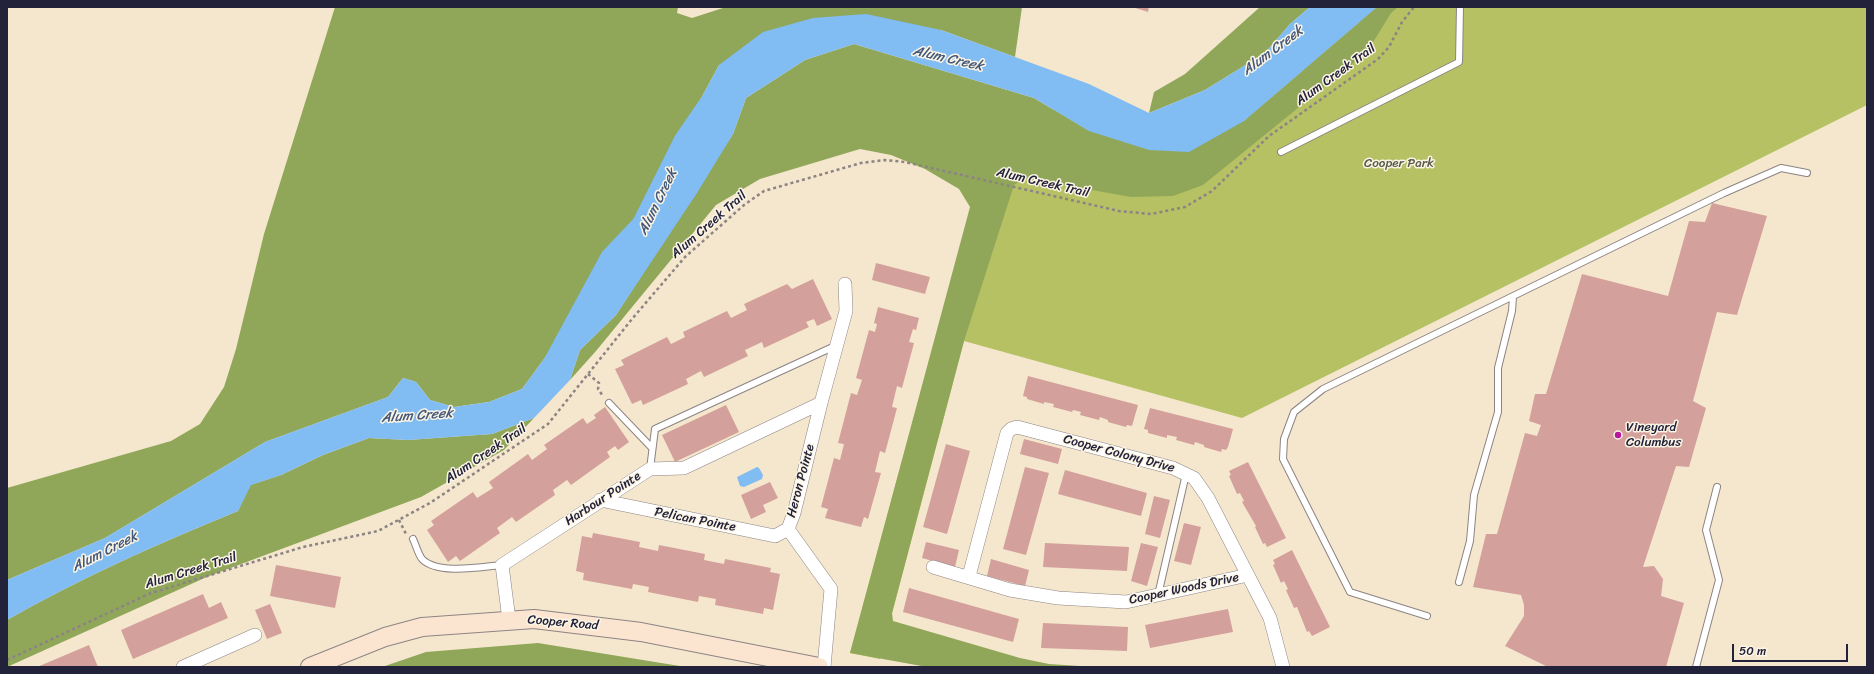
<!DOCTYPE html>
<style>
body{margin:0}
#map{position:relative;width:1874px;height:674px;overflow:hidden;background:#f5e7cd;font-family:Sriracha,sans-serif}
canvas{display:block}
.frame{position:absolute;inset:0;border:8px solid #22223b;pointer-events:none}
.scale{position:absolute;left:1732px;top:644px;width:116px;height:18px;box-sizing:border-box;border:2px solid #22223b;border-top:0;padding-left:5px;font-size:12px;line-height:14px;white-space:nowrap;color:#22223b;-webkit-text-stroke:3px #fcf5e5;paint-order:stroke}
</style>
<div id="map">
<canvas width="1874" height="674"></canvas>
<div class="frame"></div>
<div class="scale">50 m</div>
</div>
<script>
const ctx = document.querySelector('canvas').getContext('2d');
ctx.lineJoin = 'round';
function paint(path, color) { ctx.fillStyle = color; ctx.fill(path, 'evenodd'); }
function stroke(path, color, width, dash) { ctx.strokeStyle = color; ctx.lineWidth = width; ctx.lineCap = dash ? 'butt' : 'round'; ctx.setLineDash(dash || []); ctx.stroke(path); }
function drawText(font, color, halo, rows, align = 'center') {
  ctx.font = font + ' Sriracha,sans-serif'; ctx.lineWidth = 3; ctx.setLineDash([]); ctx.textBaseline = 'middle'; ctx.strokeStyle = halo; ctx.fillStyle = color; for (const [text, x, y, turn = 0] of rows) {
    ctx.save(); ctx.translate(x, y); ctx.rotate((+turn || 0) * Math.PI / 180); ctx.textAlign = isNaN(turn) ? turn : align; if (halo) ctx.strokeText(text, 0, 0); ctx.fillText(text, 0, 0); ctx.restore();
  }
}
const green = new Path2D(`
 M1336,7H1867V105L1242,418L964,341L880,659L850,653L1000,99L1187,136Z`);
const forest = new Path2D(`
 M335,7H678L677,13L692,18L726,7H1022L1015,57L941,30L719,65L698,104L671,208L638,214L544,359L522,389L489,402L454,407L430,400L416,382L403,378L388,397L265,442L105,538L7,580V488L171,441L200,424L224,387L236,349L264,234Z
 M1260,7H1310L1290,24L1265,53L1205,90L1149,113L1154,92L1185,74Z
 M1377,7H1398L1391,13L1367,52L1203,185L1173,196L1131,197L1025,178L1014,185L964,341L892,613L893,621L1020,658L1049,664L1095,667H927L850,653L970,207L959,189L925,169L891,155L860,149L760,179L716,205L596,351L570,380L580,350L616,315L733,134L746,98L805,60L854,44L1034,98L1089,131L1244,121Z
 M534,418L504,450L421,497L209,576L7,667V620C81,578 159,543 238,511L250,485L281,475L323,455L369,438L408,440L492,434Z
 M538,643L686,667H382L426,652Z`);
const water = new Path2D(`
 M1310,7H1377L1244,121L1189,152L1149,150L1089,131L1034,98L854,44L805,60L746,98L733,134L697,193L616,315L580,350L570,380L534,418L492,434L408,440L369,438L323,455L281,475L251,485L238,511C159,543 81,578 7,620V580L105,538L265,442L388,397L403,378L416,382L430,400L454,407L489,402L522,389L544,359L602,252L638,214L671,208L698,104L719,65L763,32L813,18L866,14L941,30L1089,84L1149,113L1205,90L1265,53L1290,24Z
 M757,467L759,468L763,475L762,479L744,487L740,486L737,477Z`);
const river = new Path2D(`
 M636,245L687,143L711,108`);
const building = new Path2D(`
 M1132,7H1149L1148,12Z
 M1712,203L1767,216L1737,315L1717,312L1693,401L1706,408L1689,467L1676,466L1643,567L1654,566L1663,579L1661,596L1684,603L1666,667H1548L1505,646L1524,616V605L1521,595L1473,587L1486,534H1497L1525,433L1537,436L1541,425L1529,421L1535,394H1546L1582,274L1668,296L1689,221L1705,222Z
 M876,263L930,277L925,294L872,280Z
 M813,279L832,319L817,326L814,319L806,322L809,327L764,348L762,342L745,350L748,356L704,377L701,371L686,379L688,384L643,405L641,400L632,404L615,369L624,365L621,360L667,337L671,344L685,337L683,332L727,311L731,318L747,310L744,304L787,284L792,289Z
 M878,307L919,318L916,330L913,329L909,342L914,343L902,388L897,386L892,407L897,408L885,453L880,451L875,472L881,473L868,519L864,517L861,527L825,518L828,509L821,507L834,458L840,460L844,444L838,443L851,393L857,395L862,380L856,378L869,330L875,332L877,324L874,323Z
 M1028,376L1138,405L1132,426L1127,425L1126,427L1108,422V420L1100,417L1099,420L1080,415L1081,412L1073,410L1072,412L1053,407L1054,404L1044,402V404L1027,399V397L1023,396Z
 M726,405L739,432L675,462L662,435Z
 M605,407L629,442L618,450L615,446L607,452L610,457L571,485L567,480L553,490L555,495L516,522L512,517L497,528L500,533L460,561L456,556L448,562L427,530L434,525L431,521L473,492L477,498L493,488L489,482L528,454L532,460L547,449L544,445L583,418L587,424L596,418L594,415Z
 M1150,408L1233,429L1228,447L1226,450L1222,449L1221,452L1204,447V445L1195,442L1194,445L1176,440L1177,437L1167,435V438L1148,433V430L1144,429Z
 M1024,439L1062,449L1058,464L1020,454Z
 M946,444L970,451L947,534L923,527Z
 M1248,462L1286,538L1267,547L1265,543L1263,544L1255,527L1256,526L1242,502L1244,501L1240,493L1237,494L1229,476L1231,475L1229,471Z
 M1025,467L1049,473L1026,555L1003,549Z
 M1065,470L1147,493L1141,516L1058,494Z
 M770,482L778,498L763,505L766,512L751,519L741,495Z
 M1154,496L1170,500L1160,538L1145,534Z
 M1184,523L1201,527L1191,565L1174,561Z
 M593,533L640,542L639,547L658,551L659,545L705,554L704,560L724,564L725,559L771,568L770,572L780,574L773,610L764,608L763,614L715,605L716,599L699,596L698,602L648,592L649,587L633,584L632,589L583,580L584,573L576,571L582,536L592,538Z
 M926,542L959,550L955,567L922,558Z
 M1045,543L1129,547L1127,571L1043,567Z
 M1141,543L1158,547L1147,586L1131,581Z
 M1292,550L1330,627L1312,636L1309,631L1307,632L1297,607L1294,608L1286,590L1288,589L1284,581L1281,583L1273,565L1275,564L1273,560Z
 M991,559L1029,570L1025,586L987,576Z
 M276,565L341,577L335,608L270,596Z
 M909,588L1019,619L1013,642L903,612Z
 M203,594L209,608L221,602L228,618L133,659L121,630Z
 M270,604L282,633L267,639L255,610Z
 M1228,609L1233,632L1150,648L1145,625Z
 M1043,623L1128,627L1127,651L1041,648Z
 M89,645L98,667H37Z`);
const path = new Path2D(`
 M588,374L599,383L598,389L603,396
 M399,520L406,534
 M7,660L151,593L303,547L378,531L430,503L548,424L632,319L685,257L744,205L764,191L861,163L885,160L905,162L1119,211L1151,214L1185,207L1212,191L1269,136L1378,59L1389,47L1402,22L1414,7`);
const lane = new Path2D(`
 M1281,152L1459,62L1460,7
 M609,403L652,448
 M650,469L655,429L835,346
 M413,539C416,545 418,554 422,559C437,575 481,567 502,565
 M1459,582L1470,541L1474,495L1498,412V368L1512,311L1513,297
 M1158,595L1186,474
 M1427,616L1350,592L1283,459L1284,439L1294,412L1323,389L1724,193L1781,168L1807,173
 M1696,667L1719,580L1706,530L1717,487`);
const street = new Path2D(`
 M600,500L775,536L788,529
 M788,529L794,513L821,403L846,311L845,284
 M788,529L831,589L824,667
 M933,567L1010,590L1058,598L1126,602L1248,575
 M969,576L1007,433L1011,429L1017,427L1173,468L1194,478L1208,498L1270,618L1283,667
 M509,620L502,565L650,469L684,468L821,403
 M183,667L255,635`);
const secondary = new Path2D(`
 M310,667L385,637L422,627L534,619L641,632L819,667`);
const markers = [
 [1618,435,4,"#b5179e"]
];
const streetNames = [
 ["Alum Creek Trail",1336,75,-36],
 ["Alum Creek Trail",1043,183,13],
 ["Alum Creek Trail",709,225,-41],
 ["Alum Creek Trail",486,454,-34],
 ["Cooper Colony Drive",1119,454,15],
 ["Heron Pointe",801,481,-75],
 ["Harbour Pointe",603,499,-33],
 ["Pelican Pointe",695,520,11],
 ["Alum Creek Trail",191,571,-17],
 ["Cooper Woods Drive",1184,589,-12],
 ["Cooper Road",563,623,5]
];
const parkNames = [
 ["Cooper Park",1399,164]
];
const poiNames = [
 ["Vineyard",1626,428],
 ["Columbus",1626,443]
];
const waterNames = [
 ["Alum Creek",1273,51,-37],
 ["Alum Creek",948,59,13],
 ["Alum Creek",658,202,-64],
 ["Alum Creek",417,416,-4],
 ["Alum Creek",105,552,-27]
];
paint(green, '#b5c163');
paint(forest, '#90a759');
paint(water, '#81bcf3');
stroke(river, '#81bcf3', 28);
paint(building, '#d4a09c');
stroke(lane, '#8c8484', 8);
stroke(street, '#8c8484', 14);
stroke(secondary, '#8c8484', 20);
stroke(path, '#8c8484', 2.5, [3, 3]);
stroke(lane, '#fff', 6);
stroke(street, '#fff', 13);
stroke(secondary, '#fce5d0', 18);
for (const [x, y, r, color] of markers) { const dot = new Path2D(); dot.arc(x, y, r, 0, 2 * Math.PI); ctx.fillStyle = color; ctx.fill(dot); stroke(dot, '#fcf5e5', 1.5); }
drawText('13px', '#22223b', '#fcf5e5', streetNames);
drawText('13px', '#555a49', '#fcf5e5', parkNames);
drawText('13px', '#22223b', '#fcf5e5', poiNames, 'left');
drawText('italic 14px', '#43587b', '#fcf5e5', waterNames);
</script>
